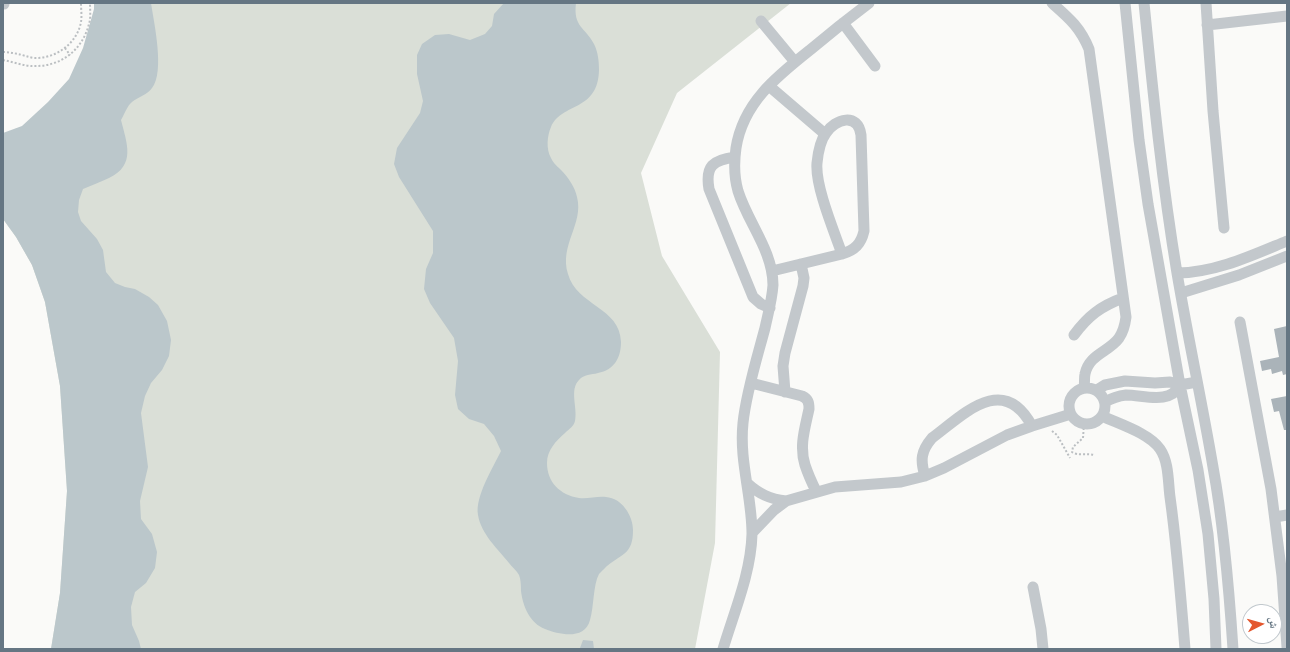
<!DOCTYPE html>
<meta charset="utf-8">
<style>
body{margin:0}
#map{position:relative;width:1290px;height:652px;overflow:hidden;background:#fafaf8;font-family:"Source Sans 3","Noto Naskh Arabic",sans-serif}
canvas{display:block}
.frame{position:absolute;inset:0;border:4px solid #657683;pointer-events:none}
.north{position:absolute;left:1242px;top:604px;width:40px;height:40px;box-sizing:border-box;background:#fff;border:1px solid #c1c8cd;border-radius:50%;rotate:84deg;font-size:11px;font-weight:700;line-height:16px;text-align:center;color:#657683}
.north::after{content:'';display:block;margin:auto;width:14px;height:18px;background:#e4572e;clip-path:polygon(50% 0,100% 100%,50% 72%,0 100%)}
</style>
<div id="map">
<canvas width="1290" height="652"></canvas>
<div class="frame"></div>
<div class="north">ش</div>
</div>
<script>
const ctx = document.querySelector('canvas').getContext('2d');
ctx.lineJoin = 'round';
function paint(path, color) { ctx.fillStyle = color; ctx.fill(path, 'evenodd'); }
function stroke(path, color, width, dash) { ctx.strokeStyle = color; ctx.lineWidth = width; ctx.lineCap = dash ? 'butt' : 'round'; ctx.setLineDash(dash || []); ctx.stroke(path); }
const green = new Path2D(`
 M147,3H791L677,93L641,173L662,256L720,352L715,543L695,649H51L60,593L67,491L60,386L45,302L32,265L16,237L3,219V160Z`);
const water = new Path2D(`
 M94,3H151C154,23 165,72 152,88C147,95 138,97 132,102C127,106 124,115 121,120C127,144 136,165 109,178C101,182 92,185 83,189L79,200L78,212L81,221L97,239L103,250L106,272L115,283L125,287L135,289L149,297L158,305L167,321L171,340L169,356L162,370L151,383L145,396L141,413L148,467L140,501L141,519L152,534L157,552L155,568L146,583L135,592L131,607L132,625L139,641L141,649H51L60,593L67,491L60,386L45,302L32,265L16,237L3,219V133L22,126L48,102L69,79L83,48L94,9Z
 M504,3H576C573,27 585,27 594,44C598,52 599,61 599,70C598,112 562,102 551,127C547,136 546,149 551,158C553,163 558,167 561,170C568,177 575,187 577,197C584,224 559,245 568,274C577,306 620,307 621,342C621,358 614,370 598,373C591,375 584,374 579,380C569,390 578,408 575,421C574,426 569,429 565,433C556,441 547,450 547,463C547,482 560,495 579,498C588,499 597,496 606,497C622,498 633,516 633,530C633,554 623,553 607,566C606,567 600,573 599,574C593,585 594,607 590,620C585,640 560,635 545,629C530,623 523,607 521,591C521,587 521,580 519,575C517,571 512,567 509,563C498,549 481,534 478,515C475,496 493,468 501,451L494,436L484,424L469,419L458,409L455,395L458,361L454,338L430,303L424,289L426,269L433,253V231L399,177L394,164L397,148L420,113L423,101L417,74V55L422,44L435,35L449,34L470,40L485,34L492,26L494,14Z
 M583,640L593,641L594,649H581L580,648Z`);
const building = new Path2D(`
 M1287,326V374L1283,375L1282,371L1272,374L1271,369L1262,371L1260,361L1279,357L1274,329Z
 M1287,396V430H1284L1279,411L1274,412L1271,399Z`);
const path = new Path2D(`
 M65,48L70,55
 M3,52C8,52 13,53 18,54C23,55 28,57 34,58C55,59 77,44 81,22C82,16 81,9 81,3
 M3,60C13,62 24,66 33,66C60,67 82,51 89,24C91,18 90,10 90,3
 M1084,424L1083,438L1073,447L1072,452C1077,456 1088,453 1094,455
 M1052,431L1057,435L1070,458`);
const minor = new Path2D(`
 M3,3L4,4
 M1052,3C1069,18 1080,27 1089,49L1126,317C1125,325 1123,332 1119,338C1109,352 1089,354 1085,374C1084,378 1085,383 1084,387
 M1125,3L1139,140L1148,204L1180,385L1198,470L1208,534L1214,599L1216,649
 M1144,3C1153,93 1162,183 1177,273C1188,338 1202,402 1213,467C1224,527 1229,588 1233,649
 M1206,3L1213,111L1224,228
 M761,21L795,62
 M843,23L875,66
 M1207,25L1287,16
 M769,86L825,134
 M735,157C713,160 705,166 709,189L753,297L761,304L770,308
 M772,271L842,254C855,250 861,244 864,231L861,135C858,112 835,119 826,133C820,141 818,153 817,163C815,186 834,231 842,254
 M1177,273C1215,273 1253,255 1287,241
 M1181,293L1239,275L1287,256
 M1240,322L1271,489L1282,576L1287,647
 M1074,335C1088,316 1101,306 1123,298
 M751,383L802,396C808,399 809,402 809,409C805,428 799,446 805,465C808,474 812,483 816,491
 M1069 406a18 18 0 1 1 36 0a18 18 0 1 1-36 0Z
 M1097,390L1105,385L1125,381L1155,383L1170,382L1180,385L1197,382
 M785,392L783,366L785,353L803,286L804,278L801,264
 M1105,402C1112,398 1118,396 1126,395C1144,395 1170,405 1180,385
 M1102,416C1119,424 1149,433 1160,449C1169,462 1168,482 1170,497C1177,547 1181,598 1185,649
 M925,476C920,460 921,451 932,438C963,415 1003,372 1032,426
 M747,483C759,494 770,499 786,501
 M1275,517L1287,515
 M752,533L774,510L786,501L835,487L901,482L925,476L944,468L1007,435L1032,426L1071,414
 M1033,587L1041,629L1043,649
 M723,649C734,612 751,573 752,534C752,496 739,461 743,423C746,393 757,358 765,328C768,314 772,300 773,285C773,251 748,223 738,191C734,177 734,162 736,148C743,103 776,77 810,50C829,34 849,18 869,3`);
paint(green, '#dadfd7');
paint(water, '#bbc7cb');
paint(building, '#aab3b9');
stroke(path, '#bbbfc2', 2, [2, 2]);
stroke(minor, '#c3c8cc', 11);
</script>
